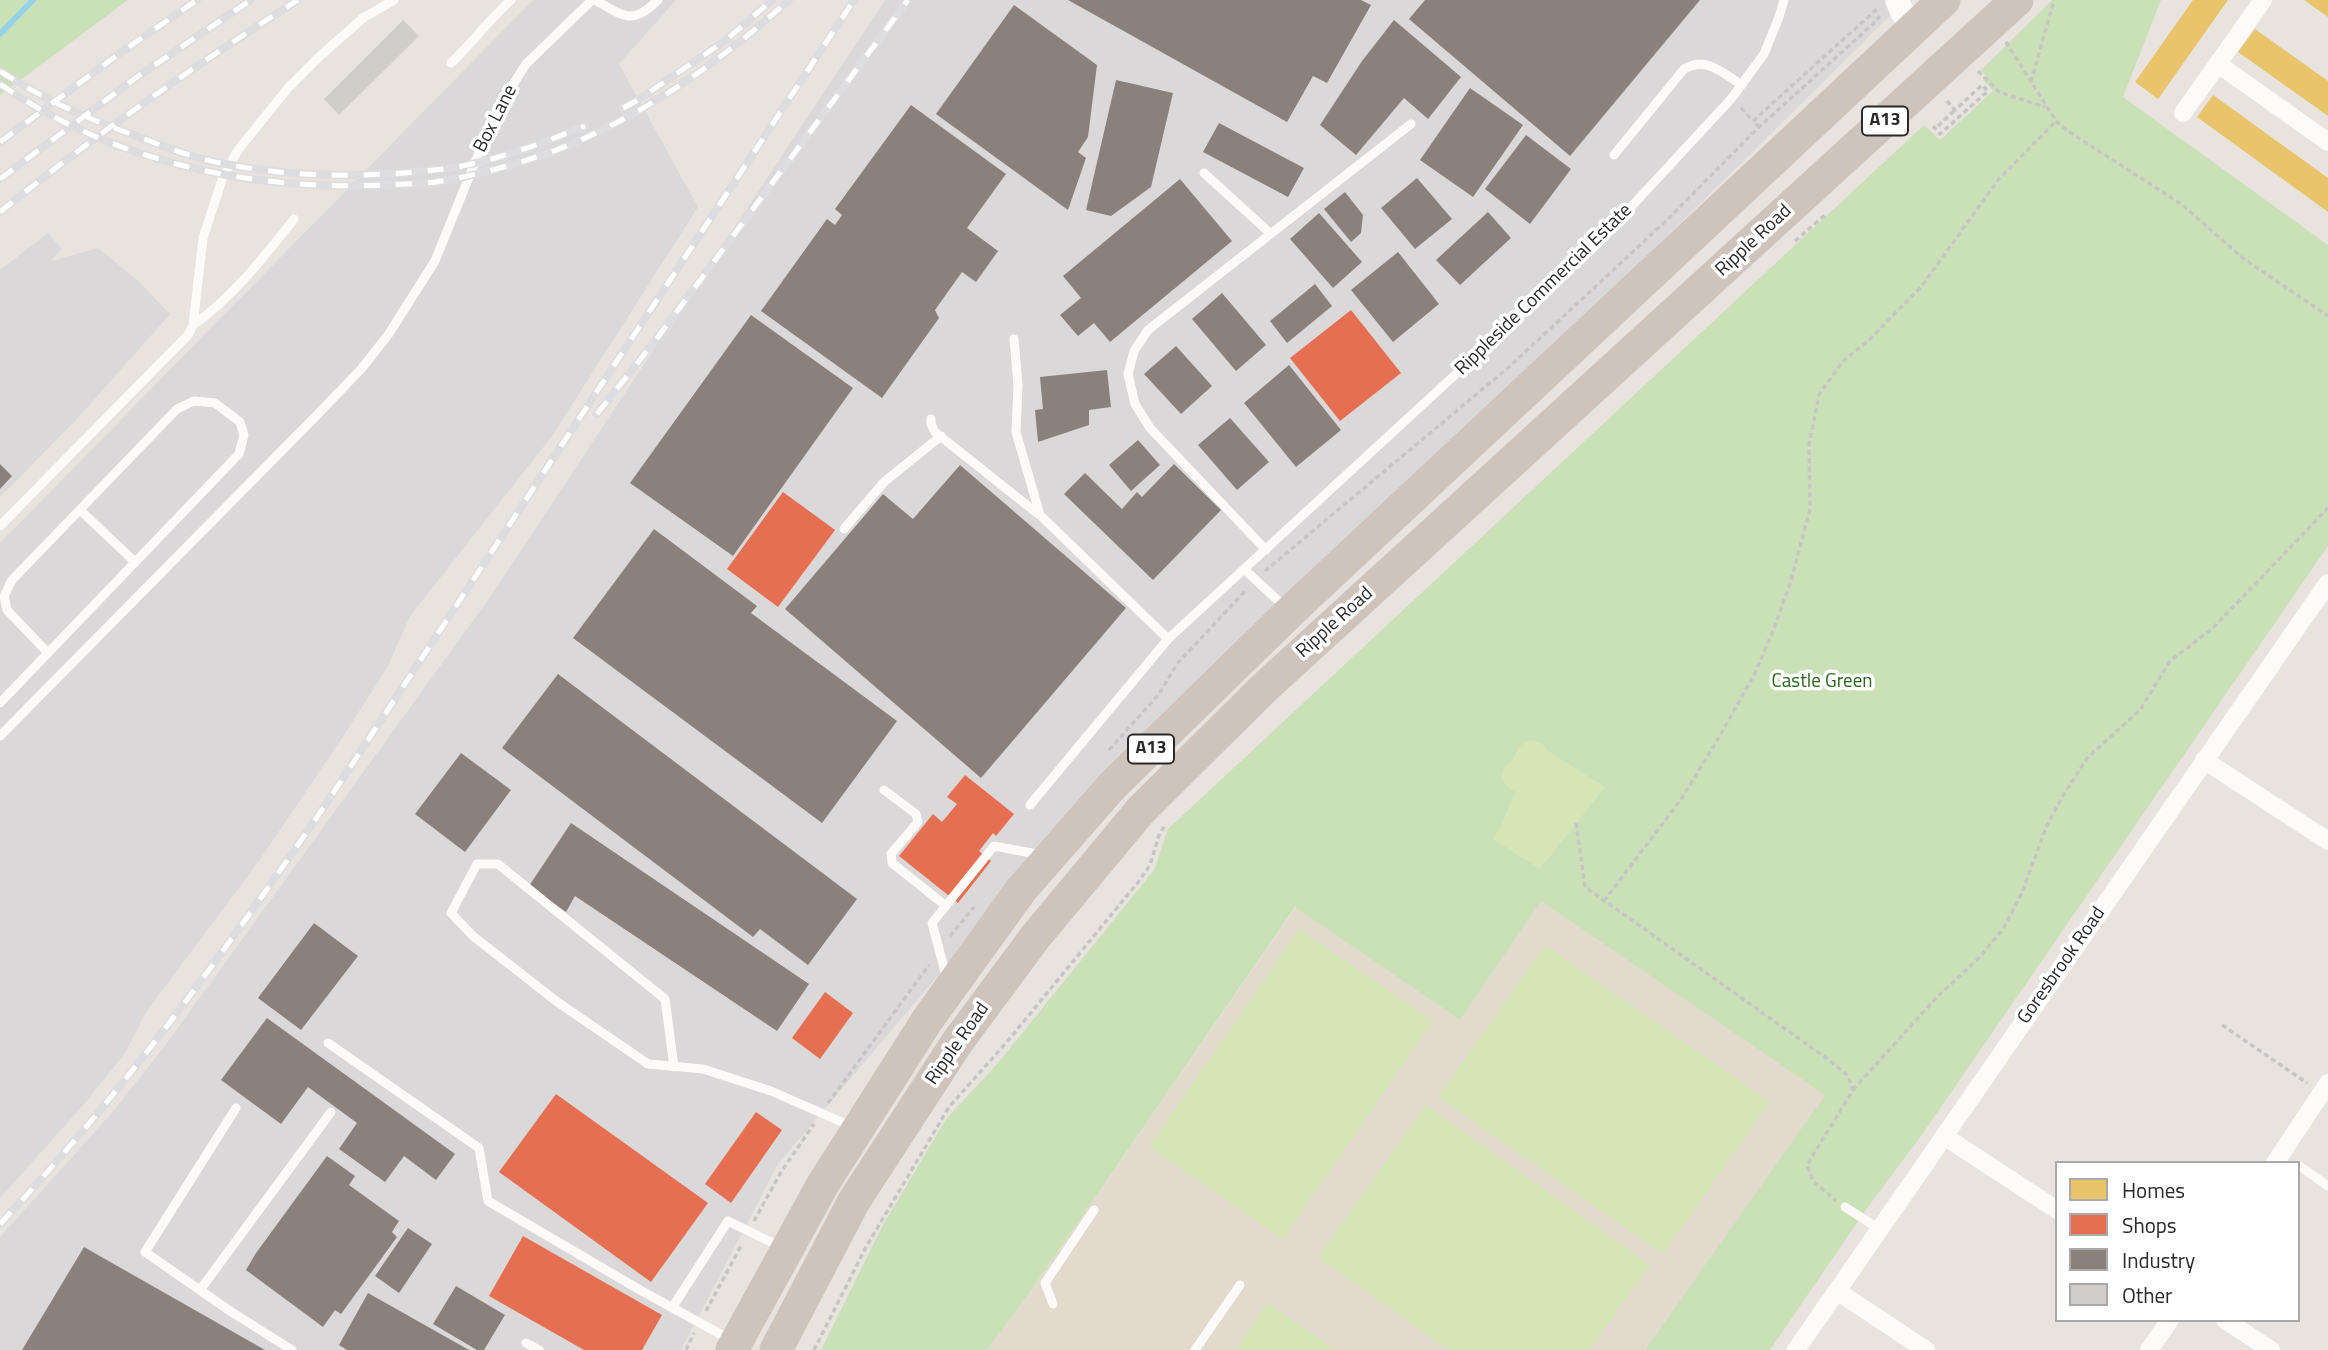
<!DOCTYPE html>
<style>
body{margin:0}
#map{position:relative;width:2328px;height:1350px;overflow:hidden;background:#e8e3de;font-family:"Titillium Web",sans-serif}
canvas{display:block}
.legend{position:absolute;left:2055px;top:1161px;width:245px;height:161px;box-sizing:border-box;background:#fff;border:2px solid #a9a9a9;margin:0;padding:9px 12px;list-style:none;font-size:21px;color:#292929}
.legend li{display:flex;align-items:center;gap:14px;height:35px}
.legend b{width:35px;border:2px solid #a9a9a9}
</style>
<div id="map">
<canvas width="2328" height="1350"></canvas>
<ul class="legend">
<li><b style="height:19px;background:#e9c46a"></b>Homes</li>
<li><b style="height:19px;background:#e76f51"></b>Shops</li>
<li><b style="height:19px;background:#8a817c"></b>Industry</li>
<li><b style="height:19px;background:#d0cdca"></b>Other</li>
</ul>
</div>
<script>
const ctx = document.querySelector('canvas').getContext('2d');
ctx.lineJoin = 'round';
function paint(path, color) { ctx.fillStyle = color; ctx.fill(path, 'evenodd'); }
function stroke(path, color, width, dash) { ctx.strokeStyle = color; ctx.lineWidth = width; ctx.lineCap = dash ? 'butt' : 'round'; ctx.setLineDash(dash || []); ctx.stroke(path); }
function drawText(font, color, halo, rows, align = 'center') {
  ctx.font = font + ' "Titillium Web",sans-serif'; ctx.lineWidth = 7; ctx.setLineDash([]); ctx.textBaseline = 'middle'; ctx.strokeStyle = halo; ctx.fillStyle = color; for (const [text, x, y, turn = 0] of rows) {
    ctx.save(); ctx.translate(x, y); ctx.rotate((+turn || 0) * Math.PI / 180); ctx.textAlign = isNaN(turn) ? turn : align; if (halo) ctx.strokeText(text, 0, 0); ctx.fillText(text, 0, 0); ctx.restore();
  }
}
const industrial = new Path2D(`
 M533,0H676L619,64L698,207L552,436L410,616L387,668L340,741L259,861L146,1012L125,1053L85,1103L0,1198V543Z
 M885,0H1906L1036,860L778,1164L681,1350H0V1237L110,1115L164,1047L488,600Z
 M48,233L62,249L51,261L98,248L136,279L170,314L76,420L0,497V270Z`);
const education = new Path2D(`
 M1541,900L1826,1095L1645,1350H987L1030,1292L1296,907L1460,1020Z`);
const green = new Path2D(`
 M0,0H128L0,95Z
 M2052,0H2161L2123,97L2328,245V546L1921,1136L1865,1211L1770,1350H1645L1825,1095L1541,901L1460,1020L1295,907L1030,1292L987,1350H821L883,1225L946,1119L998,1063L1154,870L1168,829L1924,125L1940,140L1993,91L1983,80L1986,76L1981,70Z`);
const pitch = new Path2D(`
 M1532,740L1542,744L1548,751L1605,787L1540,869L1493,839L1502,824L1515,792C1507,787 1498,779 1504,768C1506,764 1510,763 1512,760C1519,750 1518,743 1532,740Z
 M1299,929L1433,1021L1283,1239L1149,1147Z
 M1545,945L1770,1102L1663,1254L1438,1097Z
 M1426,1105L1650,1265L1589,1350H1448L1318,1257Z
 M1267,1303L1336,1350H1235Z`);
const homes = new Path2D(`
 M2193,0H2228L2158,99L2135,82Z
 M2304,0H2328V17L2314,7Z
 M2255,29L2328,81V116L2238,52Z
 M2213,95L2328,178V212L2197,117Z`);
const shops = new Path2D(`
 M1351,310L1401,373L1340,421L1290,358Z
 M783,492L835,530L778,607L727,569Z
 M965,775L1014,814L996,836L993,833L979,851L991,861L958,903L899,856L933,814L942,822L957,804L947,797Z
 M825,992L853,1013L820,1059L792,1038Z
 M556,1094L708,1203L651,1282L499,1172Z
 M756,1112L782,1130L731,1203L705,1184Z
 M523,1236L662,1315L642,1350H584L489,1296Z`);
const industry = new Path2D(`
 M1068,0H1361L1371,5L1327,83L1313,76L1287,122Z
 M1425,0H1700L1570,156L1409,19Z
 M1014,5L1097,65L1088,137L1078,152L1086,158L1068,210L936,114Z
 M1394,20L1461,77L1428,119L1404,98L1356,155L1320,125L1362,61Z
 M1116,80L1173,93L1151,187L1111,216L1086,210Z
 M1470,88L1523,125L1473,197L1420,160Z
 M911,105L1006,174L967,228L998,251L976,282L962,272L935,310L939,318L882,398L761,311L827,219L835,225L842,215L835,209Z
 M1219,123L1304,168L1288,197L1203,152Z
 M1526,135L1571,169L1530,224L1485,189Z
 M1417,178L1452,219L1415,249L1381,208Z
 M1180,179L1232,241L1110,342L1094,323L1078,336L1060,315L1081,298L1063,276Z
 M1345,192L1363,215L1361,233L1351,242L1324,209Z
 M1488,212L1511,238L1460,285L1436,260Z
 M1319,213L1362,262L1333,288L1290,239Z
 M1398,252L1439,304L1393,342L1351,290Z
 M1315,284L1332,306L1287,343L1270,321Z
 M1222,293L1266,345L1236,371L1192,319Z
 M751,315L853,388L733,556L630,483Z
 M1176,346L1212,386L1181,414L1144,374Z
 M1289,365L1341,430L1296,467L1244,403Z
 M1107,370L1111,407L1089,410V425L1038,442L1035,410L1043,409L1040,377Z
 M1230,418L1269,462L1237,490L1198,445Z
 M1138,440L1160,465L1131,491L1109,465Z
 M0,464L12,476L0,489Z
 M1174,464L1221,510L1153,580L1064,494L1085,473L1122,509L1137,492L1142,497Z
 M960,465L1126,608L981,778L785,609L883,494L913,519Z
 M654,529L757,606L751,613L897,721L822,823L573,638Z
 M558,674L857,899L808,965L760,929L753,937L502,748Z
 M461,753L511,790L465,852L415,814Z
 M571,823L809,984L777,1031L575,896L566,912L529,886Z
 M314,923L358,956L301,1030L258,998Z
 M267,1018L455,1154L436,1180L404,1156L385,1182L339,1149L357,1123L308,1087L281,1124L221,1080Z
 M327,1156L355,1176L349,1185L399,1221L392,1232L397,1237L341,1314L335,1310L323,1327L246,1270L256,1253Z
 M408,1228L432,1244L399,1293L375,1276Z
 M84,1247L265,1350H22Z
 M456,1286L505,1315L484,1350H477L433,1324Z
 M368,1293L469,1350H347L339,1345Z`);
const stream = new Path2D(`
 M0,34L33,0`);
const building = new Path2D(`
 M403,20L419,36L339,115L324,99Z`);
const path = new Path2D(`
 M2006,42L2056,121L2068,131L2181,204L2244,259L2328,316
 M1978,71L1999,92L2045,107
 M2031,82L2054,0
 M1741,108L1753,121
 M1933,126L1940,134L1988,91L1982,85L1955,110L1946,100
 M1938,126L1955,110
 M1759,127L1753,121L1877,9
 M1795,241L1825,215
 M1265,571L1509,367L1666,221L1759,127L1873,24L1880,16
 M1109,750L1159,694L1177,664L1247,589
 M1576,823L1585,887L1829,1060L1848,1076L1853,1090L1807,1165L1813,1181L1836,1201
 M1604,901L1682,798L1718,739L1754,675L1773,631L1791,581L1810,509L1809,445L1819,395L1843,361L1868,341L1921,287L1998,180L2056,121
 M950,936L974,907
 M2222,1025L2307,1083
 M1853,1090L1937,997L1979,958L2003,929L2021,895L2047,825L2064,794L2087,758L2140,710L2170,661L2212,629L2328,508
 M828,1103L929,965
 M754,1221L781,1172L814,1124
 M706,1311L742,1244
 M686,1350L694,1333
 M814,1350L866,1247L949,1107L1006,1043L1139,881L1150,865L1159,835L1166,824`);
const lane = new Path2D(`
 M595,0C623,16 632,26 658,0
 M451,63C472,43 489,20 511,0
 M1614,155L1684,69C1707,56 1722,73 1742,85
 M1204,173L1271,234
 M193,325C233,297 264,257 294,219
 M1014,339L1018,385L1016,432L1040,515L1168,639
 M931,419V424L935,432L1038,514
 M80,510L135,562
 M0,526L188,335L193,325L203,238L223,177L238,150L288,88L321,55L363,18L394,0
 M844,529L884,482L941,436
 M1266,550L1150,428L1135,404L1128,374L1134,351L1148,330L1411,124
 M1244,569L1286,608
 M0,703L239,454L244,435L240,422L215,403L194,401L177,409L12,580L4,596L7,610L48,653
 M0,736L317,415L362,368L388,335L435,261L491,123L507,94L526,64L592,0
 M884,790L916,814L918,822L891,854L892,863L946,906
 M1030,805L1168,639L1594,247L1731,99L1764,54L1779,17L1784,0
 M947,979L932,923L994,846L1042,855
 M328,1043L479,1148L488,1201L640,1290L731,1340
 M674,1067L665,999L498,864H477L451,913L473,936L556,1001L648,1064L703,1069L771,1091L853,1127
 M236,1108L145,1252L230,1311L292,1350
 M2298,1165L2328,1186
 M1845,1207L1879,1229
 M200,1290L331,1112
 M1053,1304L1045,1283L1094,1210
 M672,1308L728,1221L781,1247
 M526,1343L539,1350
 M1195,1350L1240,1285`);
const street = new Path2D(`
 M2218,64L2328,142
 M2183,113L2263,0
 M2204,760L2328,841
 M1944,1136L2057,1210
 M2275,1163L2328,1083
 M1837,1291L1926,1350
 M2225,1320L2271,1350
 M1796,1350L2328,583
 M2149,1350L2170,1320`);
const secondary = new Path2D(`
 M1897,0L1902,12L1914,27`);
const highway = new Path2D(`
 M732,1350L823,1184L928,1019L1021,890L1113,785L1290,612L1944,0
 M776,1350L854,1201L958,1041L1036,936L1141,810L1263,689L2017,0`);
const rail = new Path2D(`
 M0,71C43,99 85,118 134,135C162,146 190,157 220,163C293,178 369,178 443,169C491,163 540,144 585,126
 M0,84C110,161 250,191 383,185C400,184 419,184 436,182C471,177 521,163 554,151C642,117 719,63 789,0
 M623,108L638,100L726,40L772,0
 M0,142L120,53L197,0
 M0,179L137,77L251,0
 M0,212C95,135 195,65 298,0
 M597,414L658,337L908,0
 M0,1224C124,1092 224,953 326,804L854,0`);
const shields = [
 [1885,121,46],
 [1151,749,46]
];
const shieldNames = [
 ["A13",1885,121],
 ["A13",1151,749]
];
const streetNames = [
 ["Box Lane",496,119,-63],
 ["Ripple Road",1754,241,-43],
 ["Rippleside Commercial Estate",1544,290,-44],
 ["Ripple Road",1335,623,-42],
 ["Goresbrook Road",2062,966,-55],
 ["Ripple Road",958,1044,-55]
];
const parkNames = [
 ["Castle Green",1822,682]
];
paint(industrial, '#dbd8da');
paint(education, '#e2dbcd');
paint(green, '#cae1b8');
paint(pitch, '#d5e5b6');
paint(homes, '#e9c46a');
paint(shops, '#e76f51');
paint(industry, '#8a817c');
stroke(stream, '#94d3e7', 6);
paint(building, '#d0cdca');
stroke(path, '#c6c5c5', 3.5, [5, 3.5]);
stroke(lane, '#fcfbfa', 9);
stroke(street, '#fcfbfa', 18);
stroke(secondary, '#fcfbfa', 24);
stroke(highway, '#cec4bc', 33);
stroke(rail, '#dddcde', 8);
stroke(rail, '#fff', 5, [16]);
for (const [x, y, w] of shields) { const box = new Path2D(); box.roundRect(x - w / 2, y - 14.5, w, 29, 5); ctx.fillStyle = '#fff'; ctx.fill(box); stroke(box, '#292929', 2); }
drawText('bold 18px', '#292929', null, shieldNames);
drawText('19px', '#292929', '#fff', streetNames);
drawText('19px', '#2c631c', '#fff', parkNames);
</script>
